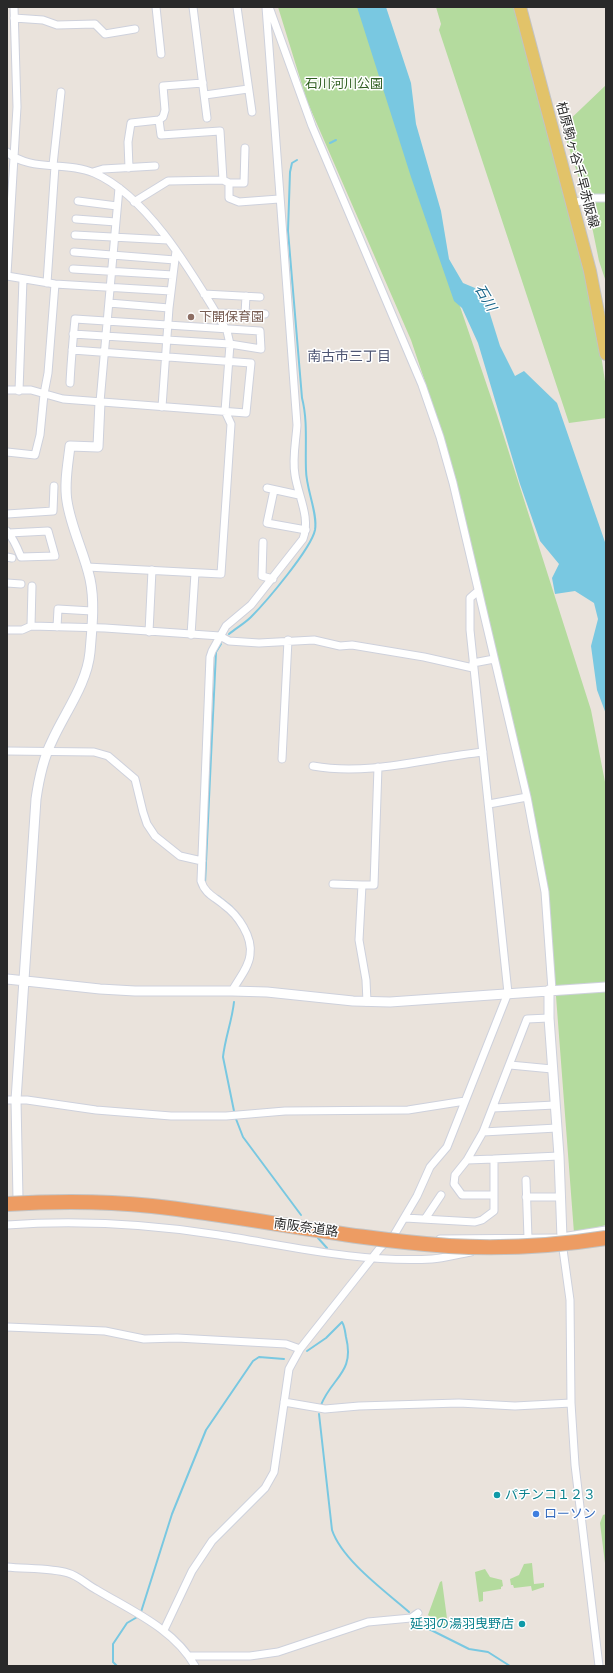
<!DOCTYPE html>
<meta charset="utf-8">
<style>
body{margin:0}
#map{position:relative;width:613px;height:1673px;overflow:hidden;background:#eae3dc;font-family:"Open Sans",sans-serif}
canvas{display:block}
.frame{position:absolute;inset:0;border:8px solid #292929;pointer-events:none}
</style>
<div id="map">
<canvas width="613" height="1673"></canvas>
<div class="frame"></div>
</div>
<script>
const ctx = document.querySelector('canvas').getContext('2d');
ctx.lineJoin = 'round';
function paint(path, color) { ctx.fillStyle = color; ctx.fill(path, 'evenodd'); }
function stroke(path, color, width, dash) { ctx.strokeStyle = color; ctx.lineWidth = width; ctx.lineCap = dash ? 'butt' : 'round'; ctx.setLineDash(dash || []); ctx.stroke(path); }
function drawText(font, color, halo, rows, align = 'center') {
  ctx.font = font + ' "Open Sans","Noto Sans JP",sans-serif'; ctx.lineWidth = 3; ctx.setLineDash([]); ctx.textBaseline = 'middle'; ctx.strokeStyle = halo; ctx.fillStyle = color; for (const [text, x, y, turn = 0] of rows) {
    ctx.save(); ctx.translate(x, y); ctx.rotate((+turn || 0) * Math.PI / 180); ctx.textAlign = isNaN(turn) ? turn : align; if (halo) ctx.strokeText(text, 0, 0); ctx.fillText(text, 0, 0); ctx.restore();
  }
}
const green = new Path2D(`
 M278,7H362L420,189L497,415L591,710L606,787V1225L574,1233L555,983L525,776L446,444L411,340L307,101Z
 M436,7H517L592,294L606,388V418L569,423L568,420L439,30L441,24Z
 M606,85V279H605L599,261L587,202L562,127Z
 M606,1514V1571L600,1523L603,1515Z
 M532,1563L534,1584L544,1583V1587L532,1591L531,1586L514,1588L513,1585H511L510,1579L519,1575L524,1564Z
 M485,1569L490,1577L502,1580L503,1586L501,1587V1589L483,1592V1601L479,1602L475,1572Z
 M442,1581L448,1626L443,1628L428,1615L440,1582Z`);
const water = new Path2D(`
 M357,7H386L411,83L416,124L441,211L449,259L463,283L475,288L485,298L500,346L515,376L524,371L557,403L606,545V714L597,690L591,646L598,619L594,603L575,591L555,594L552,578L559,564L540,541L520,484L478,343L462,308L454,301L411,177Z`);
const stream = new Path2D(`
 M330,143L336,140
 M229,634C236,628 244,624 251,617C266,602 311,549 315,530C318,513 306,489 306,470C305,446 308,421 302,398L288,231L290,172L292,163L297,160
 M205,883L216,652L221,644
 M218,896L232,907
 M234,1111L223,1057C225,1038 232,1021 234,1002
 M236,1119L243,1137L301,1215
 M318,1238L327,1248
 M307,1351L326,1338L342,1322C345,1327 345,1332 346,1337C355,1373 332,1377 321,1405
 M319,1414L332,1530C342,1560 385,1591 409,1612
 M141,1612L172,1514L206,1430L253,1361L259,1357L284,1359
 M423,1626L469,1649L488,1652L510,1666
 M117,1666L113,1662V1644L127,1623L139,1616`);
const minor = new Path2D(`
 M156,7L161,54
 M193,7L207,118
 M237,7L252,112
 M269,7L312,126L422,385L440,437L453,483L527,797L545,892L552,990
 M14,18L43,20L57,25L95,24L105,34L135,29
 M205,95L248,89
 M159,120L161,135L220,131L223,180
 M7,152C30,172 67,161 94,173C150,197 196,280 227,331L230,344L225,411L231,424L221,574L87,567
 M53,165L61,92
 M129,168L128,142L131,123L159,120L163,117L165,110L163,86L203,83
 M93,172L103,169L155,166
 M229,183H244L245,148
 M78,201L117,206
 M134,202L168,181L223,180L229,183V198L239,202L279,199
 M573,203L593,198H606
 M76,219L116,222
 M75,235L168,240
 M74,252L175,260
 M73,269L173,275
 M7,274L17,107L14,7
 M7,276L55,284L171,291
 M47,283L55,166
 M204,294L260,297
 M109,303L169,308
 M216,313L265,314
 M245,314L246,296
 M70,383C71,361 73,340 75,319L260,331L261,349L230,344L73,334
 M7,390H31L63,399L246,413L251,363L72,350
 M19,391L23,279
 M100,402L119,188
 M162,407L169,308L176,251
 M7,452L35,455L40,435L44,394L48,373L55,284
 M267,488L299,495
 M274,490L267,523L306,530
 M7,514L53,511L54,486
 M7,531C14,539 17,547 21,557L55,556L48,531L9,533
 M263,542L262,576L273,579
 M7,557L12,558
 M7,583L21,584
 M31,626L32,586
 M57,627L58,609L92,611
 M7,630H22L31,626L105,628L220,636L229,641L259,643L314,640L340,646L352,645L424,657L473,668
 M149,632L152,570
 M191,635L195,573
 M473,663L494,659
 M7,751L94,752L108,756L135,779L143,812L147,824L155,836L180,856L202,861
 M282,759L288,640
 M313,766C369,776 427,758 483,752
 M489,804L527,797
 M333,884L362,885L359,940L366,980L367,1002
 M362,885H374L378,767
 M232,991C238,980 249,967 250,955C253,937 238,915 224,905C215,897 205,894 201,881L210,657L212,651L226,626L251,605L303,539C311,517 298,496 295,475C292,459 296,441 297,425L266,7
 M510,1065L552,1069
 M7,1100H27L96,1110L171,1116H226L285,1111L408,1110L465,1101
 M493,1108L555,1105
 M483,1132L557,1128
 M494,1159L559,1156
 M467,1160L455,1175L454,1184L462,1195H494
 M526,1180L528,1238
 M526,1197H560
 M405,1218L475,1222L482,1220L494,1211V1159L467,1160L483,1132L527,1019L549,1018
 M425,1219L441,1195
 M7,1225C77,1220 149,1224 219,1235C289,1246 361,1263 432,1259C445,1258 458,1254 471,1252
 M440,1239L556,1238
 M562,1242L570,1300L571,1403L575,1465L599,1666
 M7,1327L105,1331L144,1339L177,1338L286,1344L300,1349
 M284,1402L325,1409L359,1406L459,1403L515,1406L571,1403
 M7,1567C25,1569 51,1568 68,1573C79,1576 87,1585 97,1590C132,1611 174,1629 195,1666
 M164,1630L192,1571L212,1541L265,1488L274,1472L289,1369L300,1349L380,1248L394,1235L417,1196L430,1167L447,1147L508,993L470,630V598L478,591
 M189,1656H250L278,1652L368,1622L411,1618L418,1613`);
const tertiary = new Path2D(`
 M7,979L100,989L135,991H232L267,992L353,1001L390,1002L606,987
 M549,990V1018L559,1156L562,1238L606,1231
 M18,1199L16,1100L36,799C39,778 43,759 52,741C65,712 87,684 90,652C92,628 95,602 90,579C84,552 71,528 67,501C64,483 68,464 70,446L98,447L100,402`);
const primary = new Path2D(`
 M520,7L590,271L606,354`);
const motorwayBridge = new Path2D(`
 M7,1204C55,1201 104,1201 152,1206C251,1217 349,1239 449,1246C501,1249 555,1246 606,1238`);
const markers = [
 [191,317,4,"#8d6e63"],
 [497,1495,4,"#0f9aa8"],
 [536,1514,4,"#3f7fe0"],
 [522,1624,4,"#0f9aa8"]
];
const parkNames = [
 ["石川河川公園",344,84]
];
const streetNames = [
 ["柏原駒ヶ谷千早赤阪線",577,165,75],
 ["南阪奈道路",306,1228,8]
];
const educationNames = [
 ["下開保育園",199,317]
];
const cultureNames = [
 ["パチンコ１２３",505,1495],
 ["延羽の湯羽曳野店",514,1624,"right"]
];
const shopNames = [
 ["ローソン",544,1514]
];
const waterNames = [
 ["石川",485,298,60]
];
const neighbourhoodNames = [
 ["南古市三丁目",349,357]
];
paint(green, '#b4db9e');
paint(water, '#79c8e1');
stroke(stream, '#79c8e1', 2);
stroke(minor, '#ced1dc', 9);
stroke(tertiary, '#ced1dc', 11);
stroke(primary, '#c3c3c3', 14);
stroke(minor, '#fff', 7);
stroke(tertiary, '#fff', 9);
stroke(primary, '#e2c369', 12);
stroke(motorwayBridge, '#c3c3c3', 16, []);
stroke(motorwayBridge, '#ed9c63', 14);
for (const [x, y, r, color] of markers) { const dot = new Path2D(); dot.arc(x, y, r, 0, 2 * Math.PI); ctx.fillStyle = color; ctx.fill(dot); stroke(dot, '#fff', 1.5); }
drawText('13px', '#2f5e21', '#fff', parkNames);
drawText('13px', '#292929', '#fff', streetNames);
drawText('13px', '#785e54', '#fff', educationNames, 'left');
drawText('13px', '#0d838f', '#fff', cultureNames, 'left');
drawText('13px', '#366cbe', '#fff', shopNames, 'left');
drawText('italic 14px', '#1b678b', '#fff', waterNames);
drawText('14px', '#4e5674', '#fff', neighbourhoodNames);
</script>
